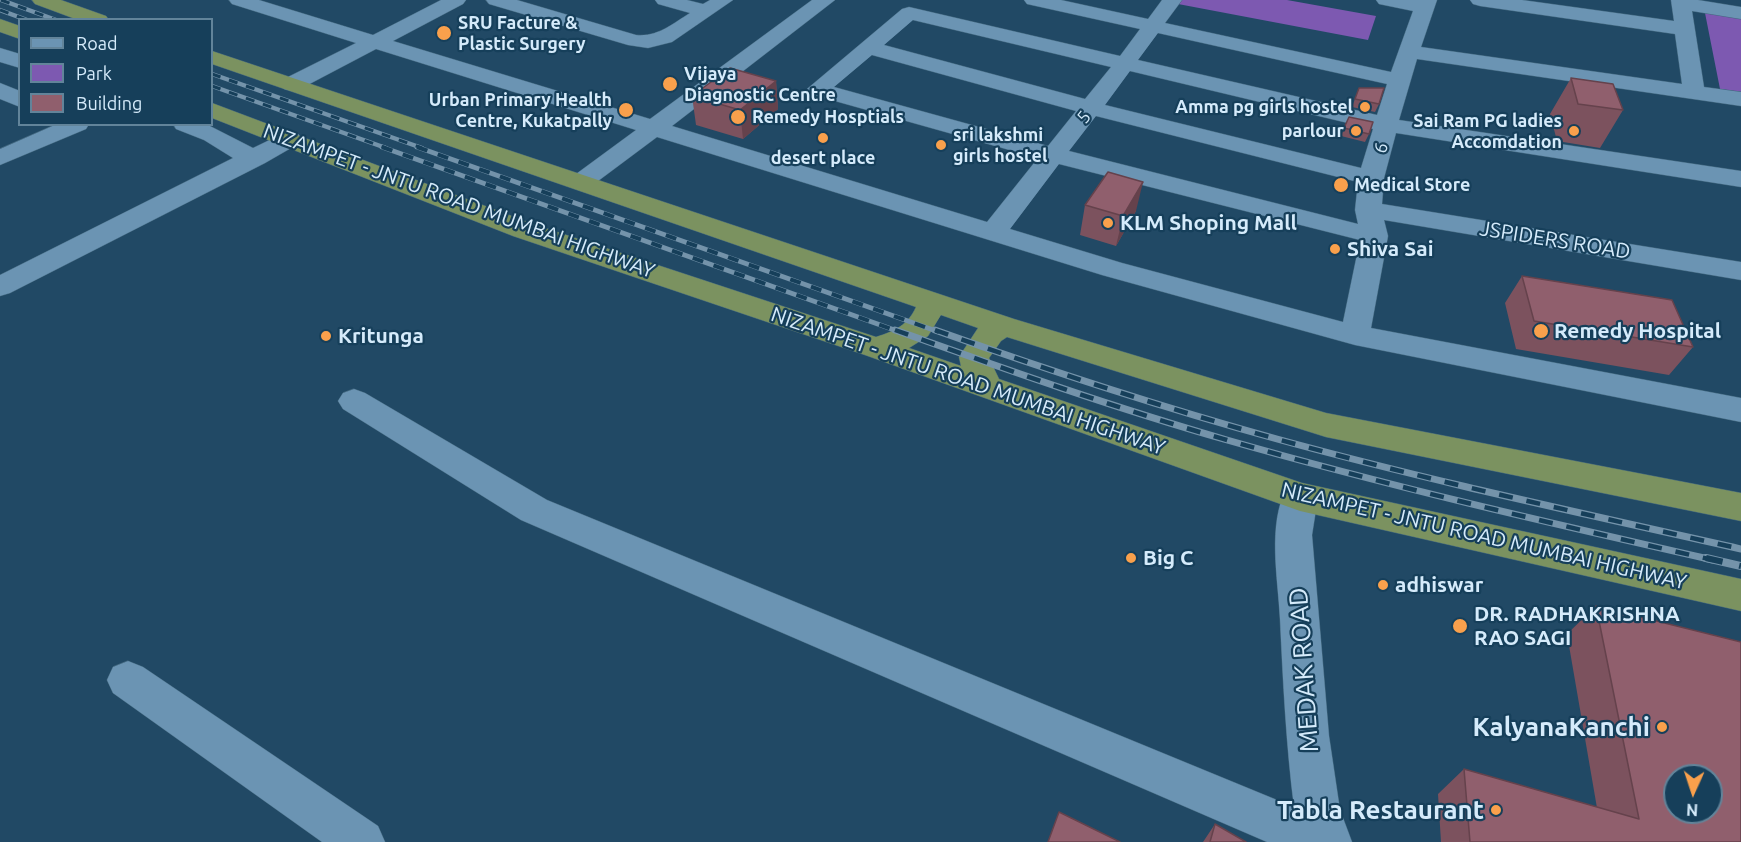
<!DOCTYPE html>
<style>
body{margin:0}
#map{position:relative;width:1741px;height:842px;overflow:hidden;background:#214965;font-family:Ubuntu,sans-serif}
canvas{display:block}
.legend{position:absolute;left:18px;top:18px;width:195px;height:108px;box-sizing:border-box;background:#163f5a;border:2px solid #62849a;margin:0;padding:8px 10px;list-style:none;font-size:18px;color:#d5ebfb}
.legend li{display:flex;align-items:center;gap:12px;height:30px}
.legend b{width:30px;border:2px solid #62849a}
.north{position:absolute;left:1663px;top:764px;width:60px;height:60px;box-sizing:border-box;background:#163f5a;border:2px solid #62849a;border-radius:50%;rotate:183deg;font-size:16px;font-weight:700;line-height:24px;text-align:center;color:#d5ebfb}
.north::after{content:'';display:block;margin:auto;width:21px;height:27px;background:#f9a04c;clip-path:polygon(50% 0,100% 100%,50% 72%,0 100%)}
</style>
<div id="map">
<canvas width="1741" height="842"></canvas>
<ul class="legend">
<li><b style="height:8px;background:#6b94b3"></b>Road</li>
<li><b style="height:16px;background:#7d59b1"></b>Park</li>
<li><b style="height:16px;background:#905f6d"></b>Building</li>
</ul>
<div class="north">N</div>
</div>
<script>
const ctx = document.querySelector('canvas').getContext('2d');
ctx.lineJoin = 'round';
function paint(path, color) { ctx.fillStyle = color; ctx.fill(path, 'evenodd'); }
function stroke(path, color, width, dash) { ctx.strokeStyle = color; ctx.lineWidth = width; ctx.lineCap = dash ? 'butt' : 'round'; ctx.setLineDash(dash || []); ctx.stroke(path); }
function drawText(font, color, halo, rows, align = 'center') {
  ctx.font = font + ' Ubuntu,sans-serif'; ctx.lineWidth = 4.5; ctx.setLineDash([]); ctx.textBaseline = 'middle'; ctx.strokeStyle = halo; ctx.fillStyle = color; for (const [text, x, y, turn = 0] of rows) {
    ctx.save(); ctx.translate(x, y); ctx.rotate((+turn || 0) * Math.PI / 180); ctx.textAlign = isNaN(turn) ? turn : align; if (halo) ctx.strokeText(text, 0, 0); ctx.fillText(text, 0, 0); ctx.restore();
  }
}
const green = new Path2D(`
 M1180,0H1287L1376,16L1368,40L1178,4Z
 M1705,13L1741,18V92L1720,89Z`);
const minor = new Path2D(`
 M229,0H259L373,35L441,0H466L463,4L393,41L650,119L812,0H835L672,126L987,222L1038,158L810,94L807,89L902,9L909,7L1120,56L1140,29L1027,4L1024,0H1061L1148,19L1162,0H1182L1165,23L1391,72L1413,11L1379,4L1376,0H1437L1421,47L1682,84L1675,34L1480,6L1473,4L1470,0H1522L1674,21L1671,0H1698L1741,7V19L1692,11L1704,87L1741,92V106L1417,59L1399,120L1741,171V187L1396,133L1384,178L1382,204L1741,262V280L1384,220L1388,236L1371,328L1741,398V422L1355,345L1102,275L657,137L590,187L581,190L572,187L568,182L572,177L636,130L376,49L300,89L292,91L284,89L281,84L284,79L356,43L232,4ZM913,20L1111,67L1085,99L884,45ZM1158,33L1387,84L1377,115L1138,60ZM872,55L1076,111L1048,146L834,87ZM1130,71L1373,129L1361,168L1105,105ZM1096,116L1358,182L1355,210L1358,224L1069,151ZM1059,164L1360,240L1343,322L1122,263L1010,229Z
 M486,0H517L636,35C658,37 672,24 690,13L658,4L655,0H687L703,4L710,0H733L672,42L648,48L628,45L489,4Z
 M0,83L20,91V107L0,99Z
 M57,124H89L86,129L0,165V149Z
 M354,389L365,393L547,500L1294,807C1286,744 1283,682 1280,619C1278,577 1267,525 1287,487L1300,483L1313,487L1318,497L1312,535L1329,736L1340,810L1352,842H1267L521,520L343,409L338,401L343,393Z
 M128,661L143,667L378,826L385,842H322L113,693L107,680L113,667Z`);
const tertiary = new Path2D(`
 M0,48L20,54V68L0,62Z
 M173,124H206L253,148L282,134L290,132L298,134L302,139L298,144L265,163L10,293L0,296V275L233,158L204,140L176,129Z`);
const trunk = new Path2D(`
 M32,0H61L106,16L109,20H78L35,4Z
 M0,19L20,26V39L0,32Z
 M212,51L1014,319L1326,413L1741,493V521L1326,437L1007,337L1001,341L989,358L999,379L1302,483L1741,579V611L1300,511L865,355L513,236L212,118V103L533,224L876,337C895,331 908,325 916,307L212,64ZM941,315L978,328L959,357L961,366L909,348L928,336Z`);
const railFar3 = new Path2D(`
 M1,0L56,20
 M0,10L27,20
 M212,74L422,148
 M212,86L386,148`);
const railFar2 = new Path2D(`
 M382,147L900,332
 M417,147L939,332`);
const railFar1 = new Path2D(`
 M895,330C1005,369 1115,408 1227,440C1388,486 1550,523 1713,560
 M935,330C1047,370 1161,407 1277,439C1430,481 1586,514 1741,549`);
const rail = new Path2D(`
 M1706,558L1741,566`);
const wall = new Path2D(`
 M1571,78L1623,110L1600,148L1557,141L1550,114Z
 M776,81L778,109L743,139L696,125L692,96Z
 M1359,88L1379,104L1375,112L1352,107Z
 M1349,117L1369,134L1365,142L1341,136Z
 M1085,205L1136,211L1116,246L1080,235Z
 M1522,276L1693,347L1669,375L1516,349L1505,303Z
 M1596,606L1741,842H1441L1438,794L1464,769L1597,808L1567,634Z
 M1215,824L1246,842H1203Z`);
const shadedWall = new Path2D(`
 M776,81L778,109L743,139L740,110Z
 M1143,182L1136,211L1116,246L1123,216Z`);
const building = new Path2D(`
 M730,68L776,81L740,110L692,96Z
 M1571,78L1613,84L1623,110L1578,104Z
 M1359,88H1384L1379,104L1355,99Z
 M1349,117L1373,122L1369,134L1344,128Z
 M1108,172L1143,182L1123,216L1085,205Z
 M1522,276L1672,300L1693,347L1534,321Z
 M1596,606L1741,642V842H1470L1464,769L1639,819ZM1675,776H1711V812H1675Z
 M1059,812L1120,842H1048Z
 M1215,824L1246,842H1210Z`);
const markers = [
 [444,33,8,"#f9a04c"],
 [670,84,8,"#f9a04c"],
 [1365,107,6,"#f9a04c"],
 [626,110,8,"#f9a04c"],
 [738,117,8,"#f9a04c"],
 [1356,131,6,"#f9a04c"],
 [1574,131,6,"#f9a04c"],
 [823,138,6,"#f9a04c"],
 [941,145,6,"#f9a04c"],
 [1341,185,8,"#f9a04c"],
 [1108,223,6,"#f9a04c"],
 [1335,249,6,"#f9a04c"],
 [1541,331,8,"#f9a04c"],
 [326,336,6,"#f9a04c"],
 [1131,558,6,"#f9a04c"],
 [1383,585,6,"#f9a04c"],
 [1460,626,8,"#f9a04c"],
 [1662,727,6,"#f9a04c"],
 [1496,810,6,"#f9a04c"]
];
const farPoinames = [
 ["SRU Facture &",458,23],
 ["Plastic Surgery",458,44],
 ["Vijaya",684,74],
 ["Diagnostic Centre",684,95],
 ["Urban Primary Health",612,100,"right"],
 ["Centre, Kukatpally",612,121,"right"],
 ["Amma pg girls hostel",1353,107,"right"],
 ["Remedy Hosptials",752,117],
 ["Sai Ram PG ladies",1562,121,"right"],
 ["Accomdation",1562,142,"right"],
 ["parlour",1344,131,"right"],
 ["sri lakshmi",953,135],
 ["girls hostel",953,156],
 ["desert place",823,158,"center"],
 ["Medical Store",1354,185]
];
const farStreetnames = [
 ["5",1084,117,-52],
 ["6",1381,148,-73]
];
const streetNames = [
 ["NIZAMPET - JNTU ROAD MUMBAI HIGHWAY",459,201,20],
 ["JSPIDERS ROAD",1555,240,9],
 ["NIZAMPET - JNTU ROAD MUMBAI HIGHWAY",968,381,19],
 ["NIZAMPET - JNTU ROAD MUMBAI HIGHWAY",1484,536,13]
];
const poiNames = [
 ["KLM Shoping Mall",1120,223],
 ["Shiva Sai",1347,249],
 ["Remedy Hospital",1554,331],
 ["Kritunga",338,336],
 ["Big C",1143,558],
 ["adhiswar",1395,585],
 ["DR. RADHAKRISHNA",1474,614],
 ["RAO SAGI",1474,638]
];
const nearStreetnames = [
 ["MEDAK ROAD",1304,670,-94]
];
const nearPoinames = [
 ["KalyanaKanchi",1650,727],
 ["Tabla Restaurant",1484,810]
];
paint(green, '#7d59b1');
stroke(minor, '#42677e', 1);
stroke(tertiary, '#42677e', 1);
stroke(trunk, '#42677e', 1);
paint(minor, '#6b94b3');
paint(tertiary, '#6b94b3');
paint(trunk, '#7b9260');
stroke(railFar3, '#7493aa', 4.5);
stroke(railFar2, '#7493aa', 5);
stroke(railFar1, '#7493aa', 7);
stroke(rail, '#7493aa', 8);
stroke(railFar3, '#163f5a', 3, [9]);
stroke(railFar2, '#163f5a', 4, [11]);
stroke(railFar1, '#163f5a', 4.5, [14]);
stroke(rail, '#163f5a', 6, [17]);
paint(wall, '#7c525e');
paint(shadedWall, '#65424c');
paint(building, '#905f6d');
stroke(building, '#65424c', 1.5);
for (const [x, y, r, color] of markers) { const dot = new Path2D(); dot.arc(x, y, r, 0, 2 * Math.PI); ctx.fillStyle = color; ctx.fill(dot); stroke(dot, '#163f5a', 2); }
drawText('bold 18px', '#d5ebfb', '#163f5a', farPoinames, 'left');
drawText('18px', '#d5ebfb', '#163f5a', farStreetnames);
drawText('21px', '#d5ebfb', '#163f5a', streetNames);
drawText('bold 21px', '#d5ebfb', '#163f5a', poiNames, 'left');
drawText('26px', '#d5ebfb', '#163f5a', nearStreetnames);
drawText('bold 26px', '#d5ebfb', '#163f5a', nearPoinames, 'right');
</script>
